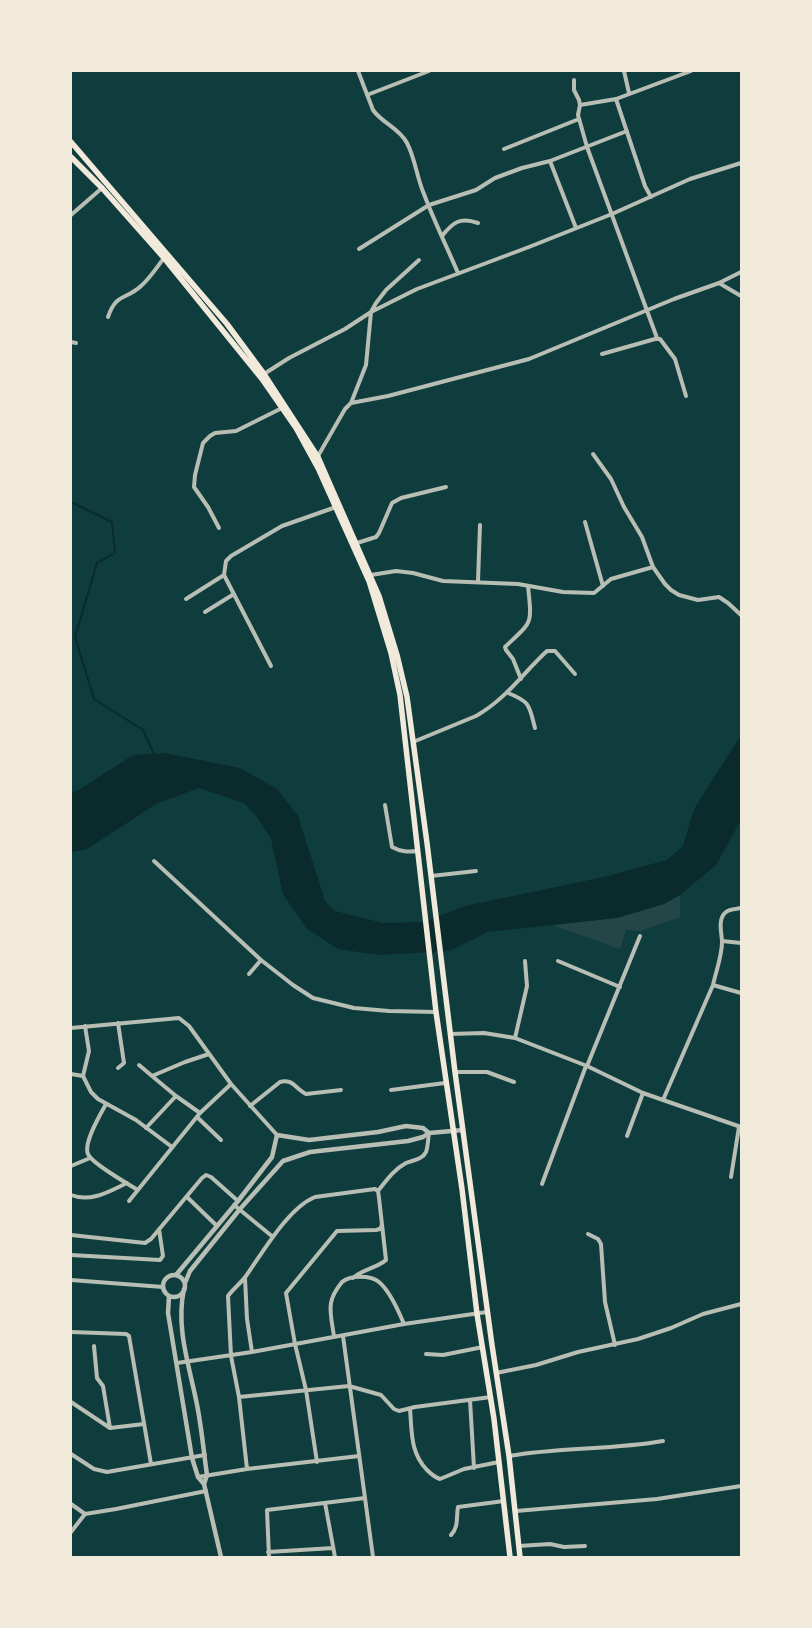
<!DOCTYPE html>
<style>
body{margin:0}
#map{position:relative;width:812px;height:1628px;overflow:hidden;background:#0f3d3e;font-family:Raleway,sans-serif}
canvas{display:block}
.frame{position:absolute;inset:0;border:72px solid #f1e9da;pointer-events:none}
</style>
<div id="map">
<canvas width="812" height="1628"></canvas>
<div class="frame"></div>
</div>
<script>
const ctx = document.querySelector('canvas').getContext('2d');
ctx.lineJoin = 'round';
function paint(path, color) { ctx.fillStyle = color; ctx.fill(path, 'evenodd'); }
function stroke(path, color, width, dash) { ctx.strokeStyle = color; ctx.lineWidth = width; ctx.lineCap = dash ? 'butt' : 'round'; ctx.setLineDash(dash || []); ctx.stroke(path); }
const green = new Path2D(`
 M680,895V917L641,931L626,930L620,949L552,925C596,920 641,917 680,895Z`);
const water = new Path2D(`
 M741,735V820L716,865L680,895L664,904L617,918L488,932L449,951L379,955L338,949L306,928L283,894L271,839L257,817L244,803L199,788L156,804L87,849L71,852V793L82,788L133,755L165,753L240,768L277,789L298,816L325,901L335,911L383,923L423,922L465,906L604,877L667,860L683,846L694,809Z`);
const stream = new Path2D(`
 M71,502L112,522L115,553L97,563L75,637L94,699L143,730L155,756`);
const minor = new Path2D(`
 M358,71L373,110C382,123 399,128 407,143C415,158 417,178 424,194C434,221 447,247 458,273
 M624,71L629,93
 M574,80V90L579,100L580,105L578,115L587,147L657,338
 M367,95L429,71
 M580,105L616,99
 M504,149L579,119
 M550,161L576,228
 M651,197L645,186L616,99L691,71
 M71,215L102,188
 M442,236C453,222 460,217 478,223
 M359,249L429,205L476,190L495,178L522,168L550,161L627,131
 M719,283L741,296
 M108,317C116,293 126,300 141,286C150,278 157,267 164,258
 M71,342L76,343
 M602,354L655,339H660L675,359L686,396
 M264,374L289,358L345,329L371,312L417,289L529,247L612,214L690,179L741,163
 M351,403L366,365L371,312L376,303L386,290L419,260
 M593,454L611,479L624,507L642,537L653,567L665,584L671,590L679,595L698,600L719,597L728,603L741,615
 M318,456L345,409L351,403L388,396L529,359L674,299L719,283L741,272
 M585,522L603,586
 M219,528L208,507L194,487L195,475L203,443L210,436L215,433L236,431L282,408
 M357,543L376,537L379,533L392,503L401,498L446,487
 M371,575L396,571L413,573L443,581L518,584L563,592L594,593L611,579L653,567
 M478,581L480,525
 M186,599L224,575
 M205,612L234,594
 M271,666L224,575L226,561L231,556L282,526L336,507
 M521,679L513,659L506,650L505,647C533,620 532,626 528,586
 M508,693C531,702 529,706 535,728
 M413,742L476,716C507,698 522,674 547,651H555L575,674
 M385,805L392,847C401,852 408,852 418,851
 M154,861L261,960L293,985L313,998L354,1008L389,1011L436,1012
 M431,876L476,871
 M722,941L741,943
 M558,961L620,987
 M249,974L261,960
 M713,985C716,971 722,956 722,942C722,934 717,919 726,912C729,909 736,909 741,908
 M71,1028L179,1018L189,1026L231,1084L277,1135
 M450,1034L484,1033L515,1038L587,1066L643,1093L663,1100L713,985L741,993
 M515,1038L527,986L525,961
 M139,1065L152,1076
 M587,1066L640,936
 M118,1068L124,1063L118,1023
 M455,1072H487L514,1082
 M71,1074L83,1076L89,1051L85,1026
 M83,1076L91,1092L98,1099L136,1120L172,1147
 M391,1090L445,1083
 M663,1100L741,1127
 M106,1104C101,1113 83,1143 88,1154C91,1163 128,1184 138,1190
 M250,1106L280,1082C292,1078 296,1089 306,1094L341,1090
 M200,1113L176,1096L152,1076L185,1062L209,1054
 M197,1117L221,1140
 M146,1128L176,1096
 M627,1136L643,1093
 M71,1166L90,1158
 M731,1177L739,1127
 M542,1184L586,1066
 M378,1191C386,1181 393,1170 406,1163C413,1160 422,1160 426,1152C428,1147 428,1139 429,1133
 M71,1195C91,1203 110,1191 127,1183
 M187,1197L217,1226
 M129,1201L200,1113L231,1084
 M234,1205L273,1237
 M588,1234L598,1239L601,1244L605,1302L615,1345
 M71,1235L145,1243L151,1239L202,1178L206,1175L211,1177L238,1201
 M71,1255L160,1260L163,1256L159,1229
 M245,1278L247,1319L252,1352
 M71,1280L163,1287
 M71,1332L126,1334L129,1336L151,1464
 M343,1336L373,1557
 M334,1337C333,1327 329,1313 331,1303C332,1296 338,1287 342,1282C350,1275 371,1275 379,1282C390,1291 399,1312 404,1324
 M94,1346L97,1378L103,1386L110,1428
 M426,1354L443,1355L483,1347
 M177,1363L252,1352L404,1324L487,1312
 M496,1373L536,1365L578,1352L638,1339L671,1328L703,1314L741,1304
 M239,1397L349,1386L381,1395L394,1409L399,1411L415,1407L491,1397
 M470,1400L474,1468
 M71,1402L110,1428L144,1424
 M410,1409C412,1432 410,1452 427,1470C431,1474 434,1477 440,1479L464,1469L499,1462
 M71,1454L94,1469L107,1472L205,1455
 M509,1456C560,1447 612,1450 663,1441
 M317,1462L306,1390L295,1344L286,1293L337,1231L376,1230L380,1229L382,1225
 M247,1469L239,1397L231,1356L228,1296C233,1289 241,1283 246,1276C263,1252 288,1208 315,1197L375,1189L378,1191L379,1198L386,1260C377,1268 363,1269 353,1278
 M198,1477L247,1469L359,1456
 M325,1503L335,1557
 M71,1504L85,1514L116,1509L206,1491
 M516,1511L657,1499L741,1486
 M71,1532L85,1514
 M451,1535C459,1527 456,1517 458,1507L504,1501
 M519,1546L550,1544L564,1547L585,1546
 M268,1552L333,1548
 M269,1557L267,1510L365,1498`);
const tertiary = new Path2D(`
 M176,1275L238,1201L272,1157L277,1135L309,1140L378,1132L406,1126L423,1128L429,1133
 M163 1286a11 11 0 1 1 22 0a11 11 0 1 1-22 0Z
 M185,1283L190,1271L240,1209L283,1161L310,1152L408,1141L423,1137L429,1133L463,1130
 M184,1289C175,1330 191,1370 198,1410C202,1432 204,1454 207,1475L204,1484
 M169,1296L168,1313L192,1458L198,1477L204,1484L221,1557`);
const primary = new Path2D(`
 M71,142L227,324L264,374L318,457L379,596L397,655L407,697L427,843L455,1072L492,1345L509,1456L520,1557
 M71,157L102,188L164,258L262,379L296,428L319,470L369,581L391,653L400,695L436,1012L462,1189L477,1314L494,1419L510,1557`);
paint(green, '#244646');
paint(water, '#0a2a2b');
stroke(stream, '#0a2a2b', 2);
stroke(minor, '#b8beb3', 4);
stroke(tertiary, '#b8beb3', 4.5);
stroke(primary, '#f1e9da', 5.5);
</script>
